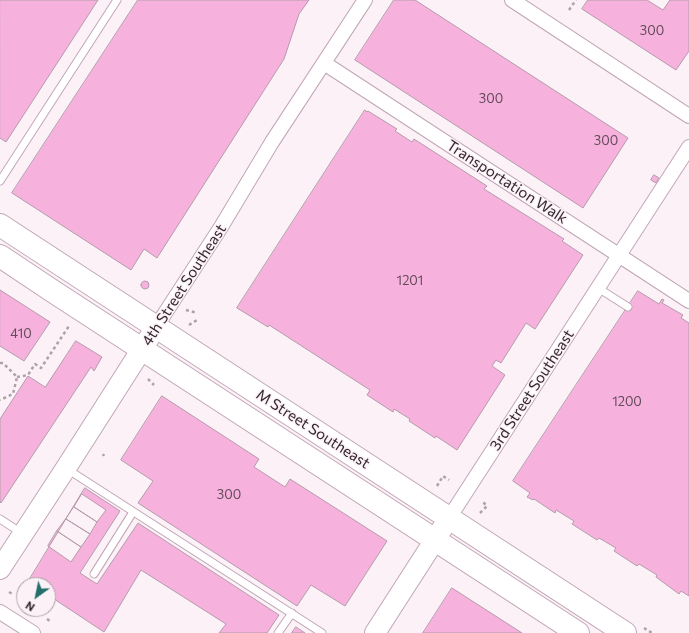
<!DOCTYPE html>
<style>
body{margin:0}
#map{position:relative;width:689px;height:633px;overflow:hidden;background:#fcf1f7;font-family:Commissioner,sans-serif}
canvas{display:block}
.north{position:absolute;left:16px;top:577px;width:40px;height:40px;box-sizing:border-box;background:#fcf1f7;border:1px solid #aca1a7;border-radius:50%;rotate:213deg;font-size:11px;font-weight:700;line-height:16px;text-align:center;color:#33292f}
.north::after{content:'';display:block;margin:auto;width:14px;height:18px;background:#246e6b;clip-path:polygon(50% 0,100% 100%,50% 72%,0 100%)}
</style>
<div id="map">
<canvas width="689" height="633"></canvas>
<div class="north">N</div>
</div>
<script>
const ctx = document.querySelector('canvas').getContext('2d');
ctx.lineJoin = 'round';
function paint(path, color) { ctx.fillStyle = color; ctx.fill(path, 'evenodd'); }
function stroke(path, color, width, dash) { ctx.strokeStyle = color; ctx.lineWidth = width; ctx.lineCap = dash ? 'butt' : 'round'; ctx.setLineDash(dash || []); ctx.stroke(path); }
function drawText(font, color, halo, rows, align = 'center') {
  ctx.font = font + ' Commissioner,sans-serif'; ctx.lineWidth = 3; ctx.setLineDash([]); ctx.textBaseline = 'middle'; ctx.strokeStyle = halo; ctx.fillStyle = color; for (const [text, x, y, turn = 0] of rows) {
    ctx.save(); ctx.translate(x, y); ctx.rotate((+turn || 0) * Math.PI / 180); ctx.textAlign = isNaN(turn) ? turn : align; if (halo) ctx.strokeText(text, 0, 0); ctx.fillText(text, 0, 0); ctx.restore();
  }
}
const building = new Path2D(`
 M0,0H98L6,142L0,138Z
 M138,0H309L299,14L284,59L157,258L144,249L131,270L12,193Z
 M394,0H415L628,138L583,208L355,60Z
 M588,0H647L663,10L670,0H689V51L676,70L582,9Z
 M365,110L367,112L368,111L397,129L395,131L412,142L414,139L487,186L484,189L564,239L562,241L583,255L535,329L526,323L501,363L496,360L492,366L505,375L457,450L436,436L435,438L409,421L410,419L394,409L393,412L367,395L370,390L269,325L268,327L237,308Z
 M654,175L659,178L656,183L651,180Z
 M141 285a4 4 0 1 1 8 0a4 4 0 1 1-8 0Z
 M0,290L50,322L24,361L0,346Z
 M638,291L659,304L662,299L664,300L662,303L683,315L681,318L689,323V596L681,591L679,594L656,577L657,575L639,564L637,566L614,551L616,548L599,538L597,540L572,524L574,521L556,510L555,513L534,499L533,500L527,497L530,493L513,481Z
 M76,341L102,357L94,371L91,367L1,503L0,502V419L28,376L45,387Z
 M162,396L259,459L254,467L285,487L290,479L387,541L345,606L311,585L297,606L138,503L153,481L121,460Z
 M85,488L120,511L80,573L97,584L138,523L279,615L267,633H219L226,624L141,570L104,632L48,595V585H33L28,582Z
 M82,494L106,510L97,522L74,507Z
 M74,507L97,522L90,534L66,519Z
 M66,519L90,534L81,547L57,531Z
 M57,531L81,547L71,562L48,546Z
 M452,588L522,633H423Z
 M296,627L305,633H292Z`);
const path = new Path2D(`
 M569,10L576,0
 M186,310L197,313
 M189,325L197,320
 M0,363H3L17,377L13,394L0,400
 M17,377L28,375L35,364L41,368L69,326
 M148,379L154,385
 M103,456L104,454
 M437,486L443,476L449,480
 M480,513L487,506L483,502
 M9,592L14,595
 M34,610L36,612
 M47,619L50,621
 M644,628L652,633`);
const lane = new Path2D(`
 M0,181L117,0
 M598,288L628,307
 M67,469L322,633
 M0,519L23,534
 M94,574L133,512
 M278,633L292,613`);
const street = new Path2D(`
 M512,0L689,116
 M324,63L689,301
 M156,327L221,227L272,142L365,0
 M449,518L689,147
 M0,612L33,633`);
const secondary = new Path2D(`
 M0,569L66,468L156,327
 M375,633L449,518`);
const primary = new Path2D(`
 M0,225L625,633
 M0,256L54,292L578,633`);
const numberNames = [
 ["300",652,31],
 ["300",491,99],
 ["300",606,141],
 ["1201",410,281],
 ["410",21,334],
 ["1200",627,402],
 ["300",229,495]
];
const streetNames = [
 ["Transportation Walk",507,182,33],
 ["4th Street Southeast",184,285,-57],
 ["3rd Street Southeast",532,390,-57],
 ["M Street Southeast",313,429,33]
];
paint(building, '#f6b2dd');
stroke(building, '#b49baa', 1);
stroke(lane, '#c0a6b6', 9);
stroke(street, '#c0a6b6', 16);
stroke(secondary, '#c0a6b6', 22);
stroke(primary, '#c0a6b6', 24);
stroke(path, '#aca2a8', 2.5, [3, 3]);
stroke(lane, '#fff', 7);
stroke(street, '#fff', 14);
stroke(secondary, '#fff', 20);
stroke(primary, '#fff', 22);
drawText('13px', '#644b5a', null, numberNames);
drawText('15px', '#33292f', '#fcf1f7', streetNames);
</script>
